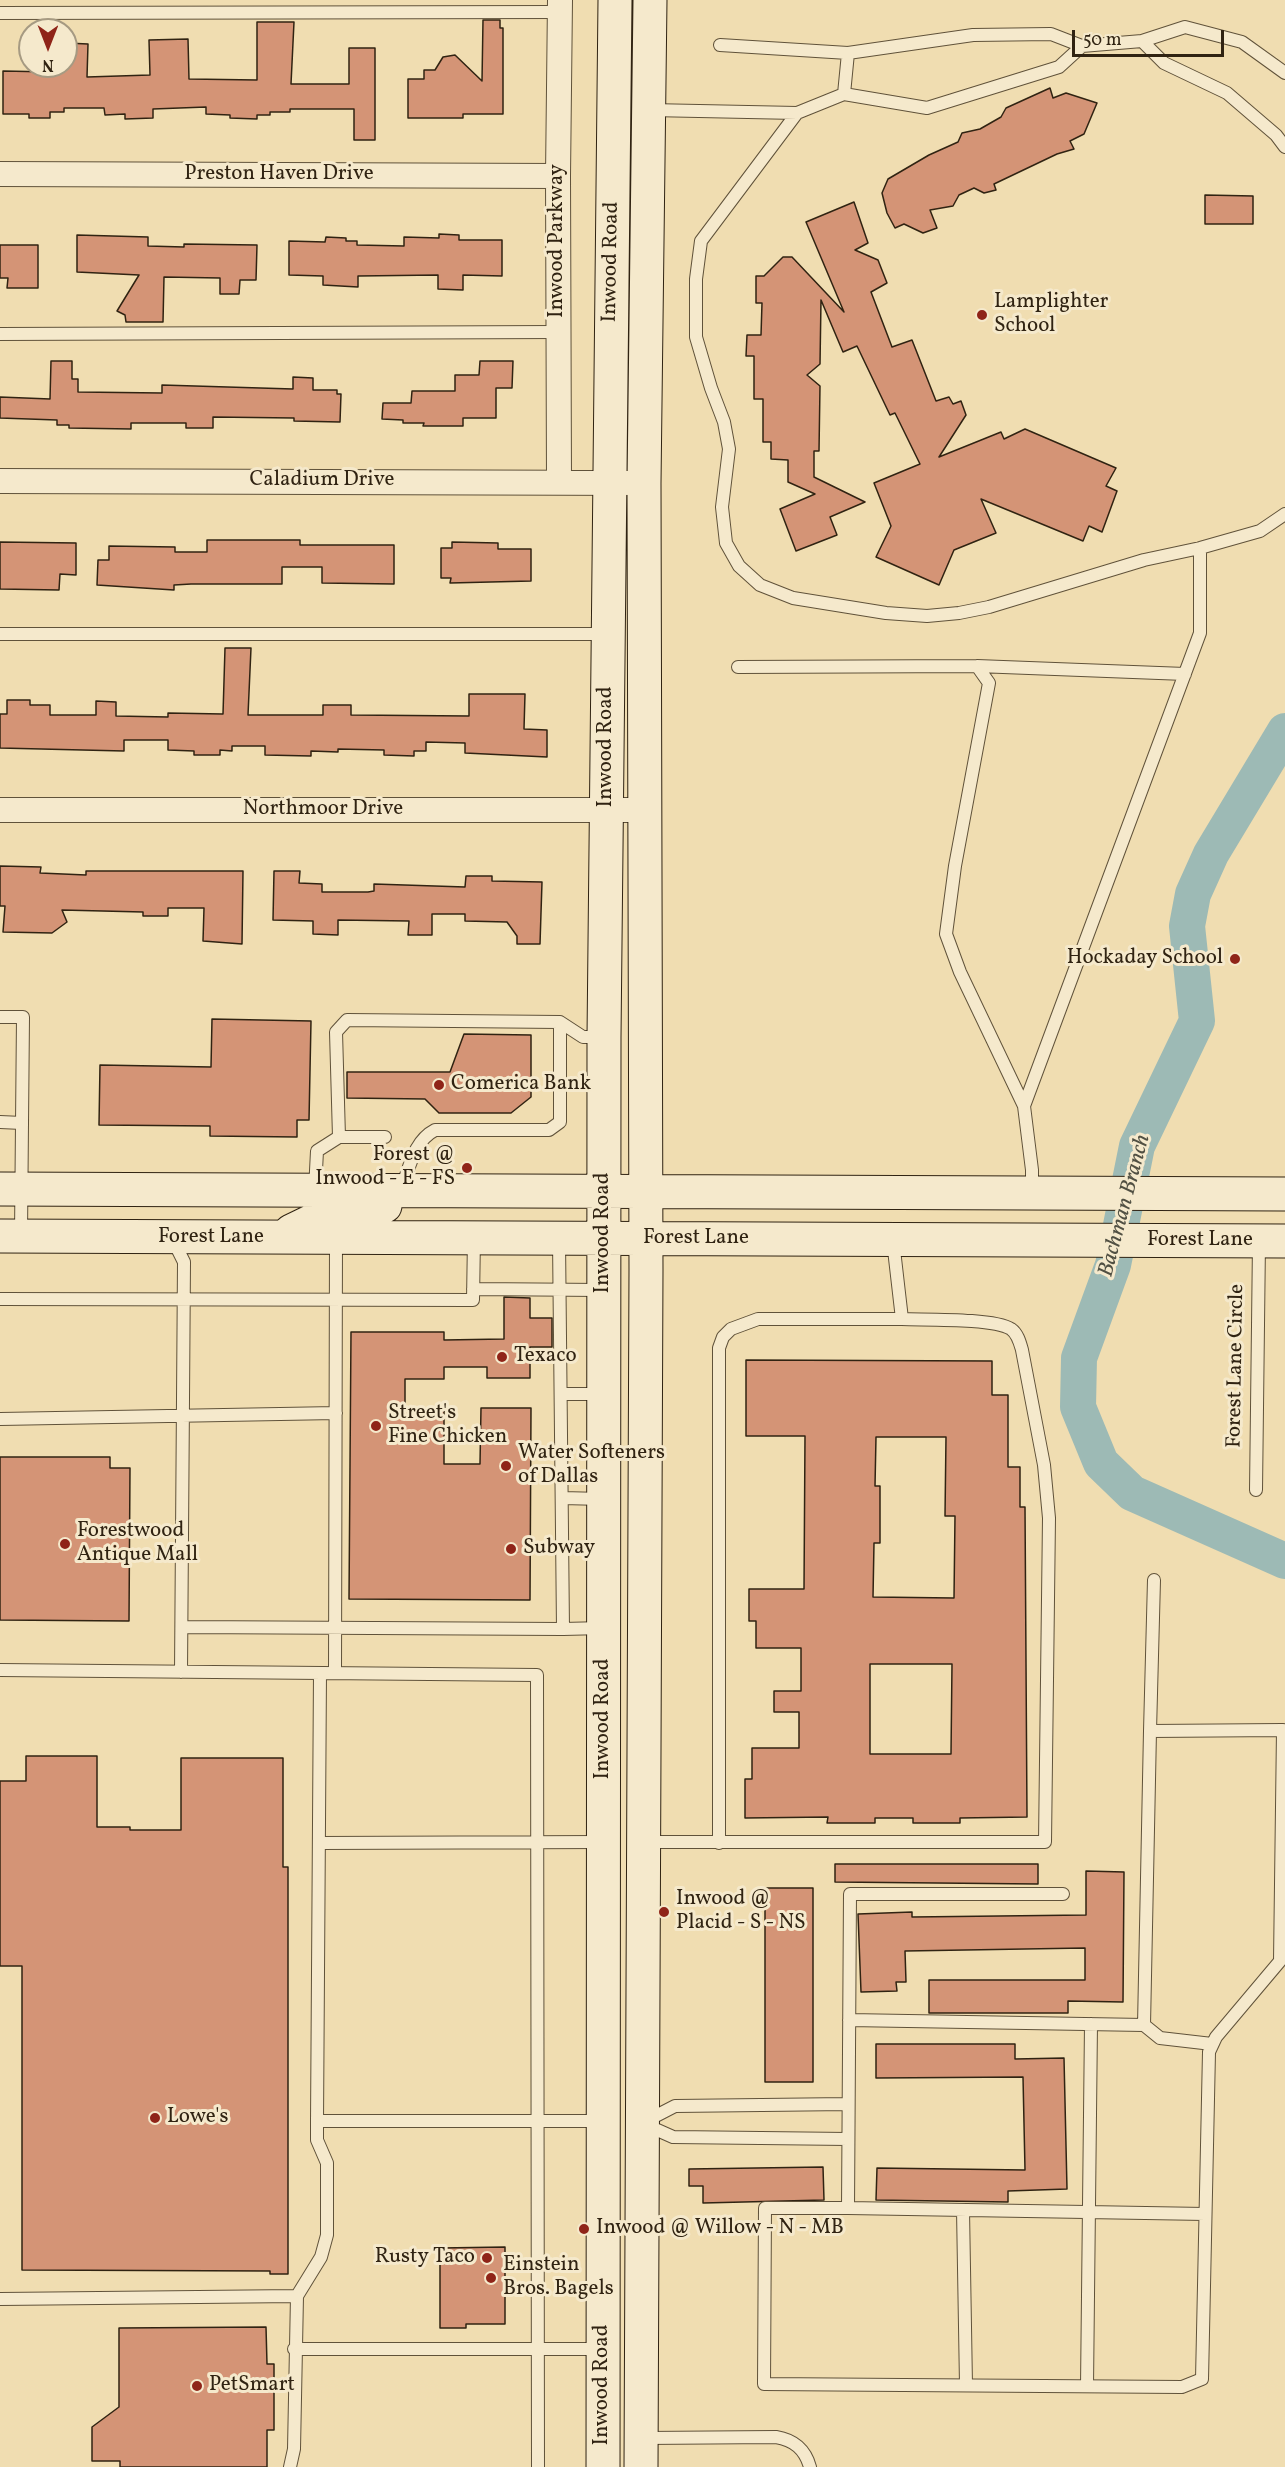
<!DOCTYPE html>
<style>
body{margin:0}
#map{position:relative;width:1285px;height:2467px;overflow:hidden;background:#f0ddb1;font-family:Vollkorn,serif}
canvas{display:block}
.north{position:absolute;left:18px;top:18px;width:60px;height:60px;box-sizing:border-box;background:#f5e9cc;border:2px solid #a69a82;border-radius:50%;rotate:180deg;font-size:16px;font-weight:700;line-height:24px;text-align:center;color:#302312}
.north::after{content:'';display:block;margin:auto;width:21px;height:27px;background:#8f2418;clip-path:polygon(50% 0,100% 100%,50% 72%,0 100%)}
.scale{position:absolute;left:1072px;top:30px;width:152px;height:27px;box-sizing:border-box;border:3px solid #302312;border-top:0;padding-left:8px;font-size:18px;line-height:21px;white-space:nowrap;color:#302312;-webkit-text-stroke:4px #f5e9cc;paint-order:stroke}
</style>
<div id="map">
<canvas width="1285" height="2467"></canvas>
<div class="north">N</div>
<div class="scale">50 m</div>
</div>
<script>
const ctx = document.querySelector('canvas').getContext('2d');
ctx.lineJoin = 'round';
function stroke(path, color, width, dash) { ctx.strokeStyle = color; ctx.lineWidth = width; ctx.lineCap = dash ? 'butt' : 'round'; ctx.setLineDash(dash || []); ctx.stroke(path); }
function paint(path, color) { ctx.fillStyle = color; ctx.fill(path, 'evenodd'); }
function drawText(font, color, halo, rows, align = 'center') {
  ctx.font = font + ' Vollkorn,serif'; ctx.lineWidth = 6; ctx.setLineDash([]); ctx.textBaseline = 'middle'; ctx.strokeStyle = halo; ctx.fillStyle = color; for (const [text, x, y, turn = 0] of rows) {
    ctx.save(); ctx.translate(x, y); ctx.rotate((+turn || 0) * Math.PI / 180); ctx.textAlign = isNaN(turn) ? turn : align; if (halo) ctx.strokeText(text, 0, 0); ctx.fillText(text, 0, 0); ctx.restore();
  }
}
const river = new Path2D(`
 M1285,731L1211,854L1193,894L1187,926L1197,1021L1137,1146L1113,1265L1079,1358L1078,1407L1101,1463L1132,1493L1285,1561`);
const building = new Path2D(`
 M483,20H500V28H503V114H463V118H408V79H424V70H435L443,57L455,55L482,81Z
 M257,22H294L291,84H349V48H375V140H354V109H290V112H270V115H257V119L230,118V115L206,114V107L153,109V118L125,119V114L105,115L104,108H64V112H50V118H29V114H3V71L52,72V66H66V43L88,44L87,77L150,75L149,40L188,39L189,79L257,80Z
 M1050,88L1053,98L1066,93L1097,103L1084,134L1070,141L1074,149L1057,154L994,184L996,190L984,193L974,188L959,195L953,206L930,210L937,228L923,233L904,224L895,228L887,213L882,193L888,179L929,155L958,142L962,133L980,129L1001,117L1006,108Z
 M1205,195L1253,196V224H1205Z
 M854,202L868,243L855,250L878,260L887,283L871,292L892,347L912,340L936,401L949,397L953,404L961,401L966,415L939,457L1001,432L1004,439L1025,429L1116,468L1106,486L1117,491L1102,532L1089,526L1083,541L981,499L996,533L954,550L939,585L876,557L891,526L874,483L920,464L895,413L890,415L857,346L843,352L821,300L820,364L807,375L820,386L819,451H814V477L865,502L830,517L837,535L796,551L780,509L815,494L788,482V460L771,459V442H763V399H754V356H746L747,335H761L762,303H756V276H764L783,257H792L844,312L806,222Z
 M439,234L459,235V240H502V276L463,275V290L438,289V275L358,276V287L323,285V276L289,275V241L325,242L326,237L346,238V241H357V245L404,246V237L439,238Z
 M77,235L148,237V246L184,247V244L257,245L256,280H240L239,294H220V278L164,277L163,322H126L125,315L117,311L139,275L77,272Z
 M0,245H38V288H7L8,278H0Z
 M51,361H72V379H78V392L162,393V385L293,389V377L313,378V390H337V394H341L340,422L294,421V418L213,417V428H186V423H131V429L69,428V425H57V420L0,418V397L50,399Z
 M480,361H513L512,388H496V418H463V426H423L424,423H403V420L382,419L383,403H411L412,391H455V375H479Z
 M207,540H300V545H394V584L322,583V567H282V584H191L174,585V590L97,585L98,560H109V546L175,547V552H207Z
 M0,542L76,543V575L60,574L59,590L0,589Z
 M452,542L498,543V549H531V581L450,583L451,578H441V548H452Z
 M225,648H251L248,715H323V705H351V715L469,716V694H525L524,729L547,730V757L465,753V743L426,742V751H414V756L384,755V750L338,749V752L311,751V756L265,755V746H232V751L220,750V755H194V751L168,750V740H124V751L0,748V714H7V700H30V705H50V715H96V701L116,702V716L168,717V713L223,714Z
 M0,866L41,867L40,873L86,875V871H243L242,944L203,941L204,908H168V916H143V912L62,910L67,922L52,933L3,932L5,906H0Z
 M274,871H300L299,883L322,884V892H368L374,891V884L465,887L466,876H492V881L542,882L540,944H517V936L507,922L465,921V914H432V935H408L409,921L338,920V935L313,934V921L273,920Z
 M212,1019L311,1021L309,1120H297V1137L210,1136V1126L99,1125L100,1065L211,1067Z
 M464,1034L531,1035V1097L511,1113H439L425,1099L347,1098V1072H450Z
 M504,1297L530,1298V1318H552V1347H530V1378H487V1367H444V1379H405V1408H444V1464H480L481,1408H531L530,1600L349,1599L351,1332H444V1340L504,1339Z
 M746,1360L992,1361V1395H1008V1467H1020V1507H1025L1027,1817L960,1818V1823H913V1818H875V1823H827L828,1817L745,1818V1779H752V1748H799V1712H774V1691H801V1648H756V1621H749V1589H804L805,1436H746ZM876,1437H946L945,1516H955L954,1598L873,1597L874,1543H880V1486H875ZM870,1664H952L951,1754H870Z
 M0,1457H110V1468H130L129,1621L0,1620Z
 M26,1756H97V1827H130V1830H181V1758H283V1867H288V2274H270V2271L22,2270V1966H0V1781H26Z
 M835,1864H1038V1884L835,1882Z
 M1086,1871L1124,1872L1123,2002L1068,2001V2013H929V1980H1085V1948L905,1951L906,1982H896L897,1991L861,1992L858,1914L912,1912V1917L1086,1915Z
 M765,1888H813V2082H765Z
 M876,2044H1015V2059L1064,2058L1067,2189L1008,2191V2202L876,2200L877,2168L1025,2170L1023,2077L876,2078Z
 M823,2167L824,2200L703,2203V2186H689V2169Z
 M505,2247V2324H466V2328H440V2248Z
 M266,2327L267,2364H274V2430H267V2467H120V2461H92V2427L119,2407V2328Z`);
const service = new Path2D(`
 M0,13L560,12
 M1142,41L1164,63L1227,93L1276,135L1285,147
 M720,45L848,53L973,35L1051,34L1082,46L1142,41L1185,27L1242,42L1285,73
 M844,94L848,53
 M650,110L797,113L844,94L927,108L1059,67L1082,46
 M797,113L701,241L696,279V337L711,388L724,422L729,449L722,507L726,543L739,566L760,585L793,598L886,613L927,616L959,613L989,607L1144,560L1200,548L1260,531L1285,514
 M0,334L558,332
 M0,634H606
 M977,666L1185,674
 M738,667L977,666L989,683L955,866L946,934L960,972L1024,1106
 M0,1017H23L22,1123
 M0,1122L22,1123L21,1235
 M385,1137H339L336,1032L347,1020L560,1022L583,1037H603
 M402,1187C410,1166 414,1141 435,1130H549L560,1122V1022
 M315,1190L317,1151L339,1137
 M1032,1192V1170L1024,1106L1200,633V548
 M173,1240L184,1262L181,1672
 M473,1289L601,1290
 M0,1299L473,1300L474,1238
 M561,1394H603
 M0,1419L336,1413
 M1256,1490L1259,1242
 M562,1498L603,1499
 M183,1627L563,1629L559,1240
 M563,1629L603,1628
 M0,1670L537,1675L538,2467
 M335,1673L336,1239
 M1150,1731L1154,1580
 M645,1842H1045L1049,1518L1044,1465L1022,1350C1020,1343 1018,1334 1011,1329C993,1318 925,1320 902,1319L893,1241
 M319,1843L602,1842
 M719,1843V1348L723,1337L731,1329L758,1319H902
 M1063,1894H850L848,2208L1205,2214
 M1144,2025L1160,2038L1212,2044
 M317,2121H603
 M646,2121L675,2106L848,2104
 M646,2125L673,2137L848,2139
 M848,2208H765L764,2384L1182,2387L1202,2379L1209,2052L1216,2037L1280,1961L1283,1730L1150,1731L1144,2025L849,2020
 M963,2210L966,2385
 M0,2299L297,2296
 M294,2349H602
 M1087,2386L1091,2024
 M644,2438L776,2437C794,2440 805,2449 810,2467
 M290,2467L294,2449L297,2296L321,2257L327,2235V2163L317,2140V2121L320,1673`);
const minor = new Path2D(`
 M0,174L558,176
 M0,481L644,483
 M559,482L558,176L560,0
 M0,810H645`);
const secondary = new Path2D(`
 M0,1189L1285,1194
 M291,1231L320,1217L364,1211L385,1206
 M0,1236L1285,1241
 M603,2467L604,1037L615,0
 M641,2467L646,1269L644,483L650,0`);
const markers = [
 [982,315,6,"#8f2418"],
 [1235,959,6,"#8f2418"],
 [439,1085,6,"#8f2418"],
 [467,1168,6,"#8f2418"],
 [502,1357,6,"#8f2418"],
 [376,1426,6,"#8f2418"],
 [506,1466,6,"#8f2418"],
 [65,1544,6,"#8f2418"],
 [511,1549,6,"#8f2418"],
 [664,1912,6,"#8f2418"],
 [155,2118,6,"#8f2418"],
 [584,2229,6,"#8f2418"],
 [487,2258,6,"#8f2418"],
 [491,2278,6,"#8f2418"],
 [197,2386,6,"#8f2418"]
];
const streetNames = [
 ["Preston Haven Drive",279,175],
 ["Inwood Parkway",558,241,-90],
 ["Inwood Road",612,262,-89],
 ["Caladium Drive",322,481],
 ["Inwood Road",607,747,-90],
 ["Northmoor Drive",323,810],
 ["Inwood Road",604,1233,-90],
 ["Forest Lane",211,1238],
 ["Forest Lane",696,1239],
 ["Forest Lane",1200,1241],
 ["Forest Lane Circle",1237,1366,-89],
 ["Inwood Road",604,1719,-90],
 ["Inwood Road",603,2385,-90]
];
const poiNames = [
 ["Lamplighter",994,303],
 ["School",994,327],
 ["Hockaday School",1223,959,"right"],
 ["Comerica Bank",451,1085],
 ["Forest @",455,1156,"right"],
 ["Inwood - E - FS",455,1180,"right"],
 ["Texaco",514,1357],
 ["Street's",388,1414],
 ["Fine Chicken",388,1438],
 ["Water Softeners",518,1454],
 ["of Dallas",518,1478],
 ["Forestwood",77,1532],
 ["Antique Mall",77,1556],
 ["Subway",523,1549],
 ["Inwood @",676,1900],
 ["Placid - S - NS",676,1924],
 ["Lowe's",167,2118],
 ["Inwood @ Willow - N - MB",596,2229],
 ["Rusty Taco",475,2258,"right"],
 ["Einstein",503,2266],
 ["Bros. Bagels",503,2290],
 ["PetSmart",209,2386]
];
const waterNames = [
 ["Bachman Branch",1126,1206,-75]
];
stroke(river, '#9dbab5', 36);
paint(building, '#d49476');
stroke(building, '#302312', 1.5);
stroke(service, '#60523a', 14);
stroke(minor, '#60523a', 26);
stroke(secondary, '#302312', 35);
stroke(service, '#f5e9cc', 12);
stroke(minor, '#f5e9cc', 24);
stroke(secondary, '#f5e9cc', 33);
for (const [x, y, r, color] of markers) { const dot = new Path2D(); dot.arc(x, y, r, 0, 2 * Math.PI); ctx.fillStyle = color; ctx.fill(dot); stroke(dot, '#f5e9cc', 2); }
drawText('21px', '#302312', '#f5e9cc', streetNames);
drawText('21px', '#302312', '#f5e9cc', poiNames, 'left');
drawText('italic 22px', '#515043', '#f5e9cc', waterNames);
</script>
